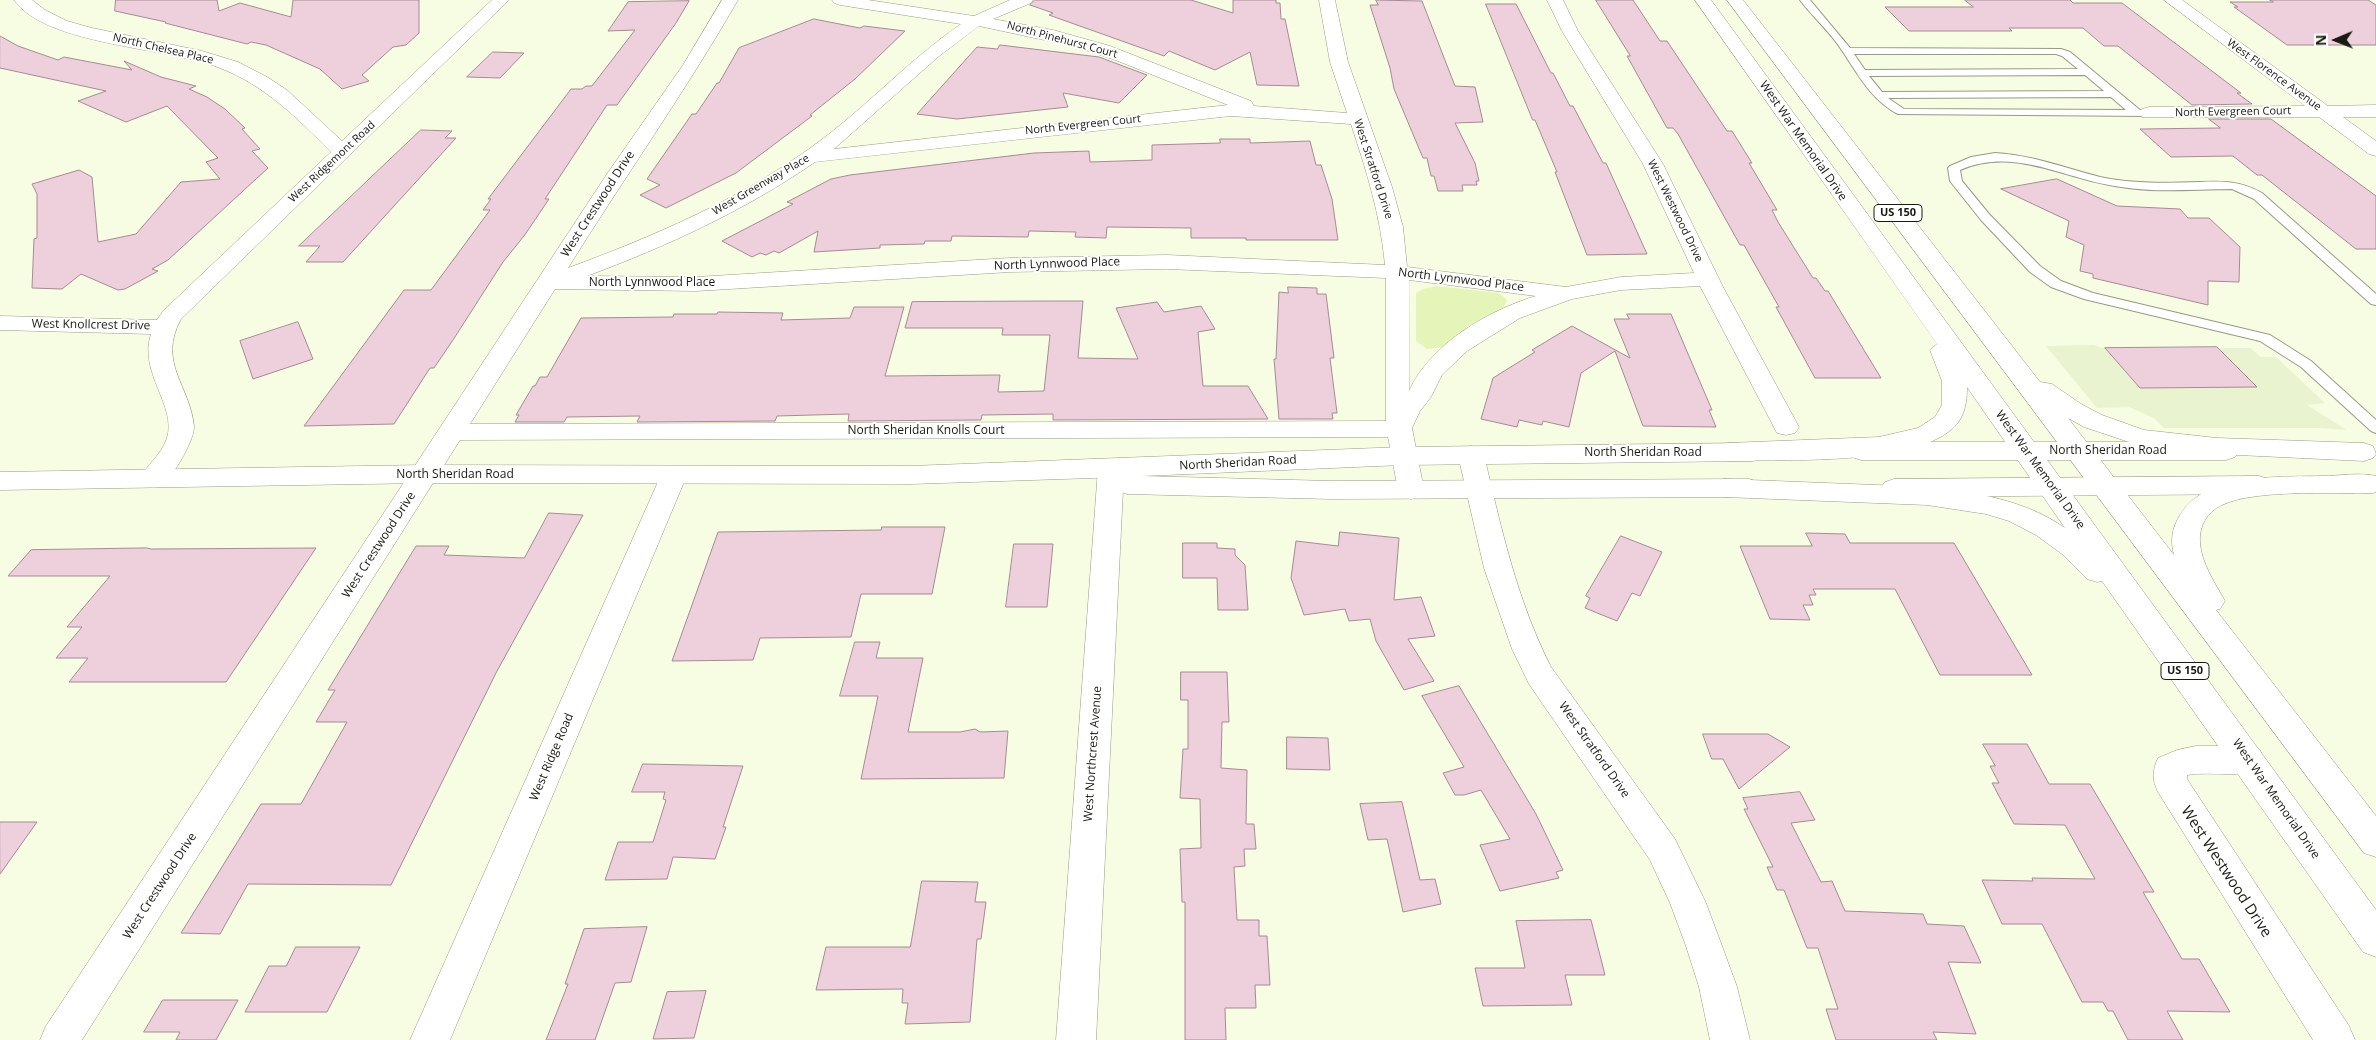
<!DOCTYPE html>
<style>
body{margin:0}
#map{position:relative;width:2376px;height:1040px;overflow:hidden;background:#f6fde2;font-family:"Open Sans",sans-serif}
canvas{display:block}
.north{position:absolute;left:2311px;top:15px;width:50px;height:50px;-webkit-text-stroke:4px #fff;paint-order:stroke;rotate:269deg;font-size:14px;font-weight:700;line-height:20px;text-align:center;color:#181b11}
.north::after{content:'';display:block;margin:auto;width:18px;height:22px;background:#181b11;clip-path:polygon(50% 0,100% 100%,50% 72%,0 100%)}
</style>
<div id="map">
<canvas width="2376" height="1040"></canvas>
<div class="north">N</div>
</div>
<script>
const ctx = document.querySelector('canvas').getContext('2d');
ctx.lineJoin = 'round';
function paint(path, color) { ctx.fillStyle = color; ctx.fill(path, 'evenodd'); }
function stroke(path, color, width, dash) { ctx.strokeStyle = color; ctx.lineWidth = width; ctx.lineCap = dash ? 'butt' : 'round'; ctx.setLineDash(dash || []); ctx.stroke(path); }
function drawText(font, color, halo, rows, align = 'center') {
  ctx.font = font + ' "Open Sans",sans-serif'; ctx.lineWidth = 4; ctx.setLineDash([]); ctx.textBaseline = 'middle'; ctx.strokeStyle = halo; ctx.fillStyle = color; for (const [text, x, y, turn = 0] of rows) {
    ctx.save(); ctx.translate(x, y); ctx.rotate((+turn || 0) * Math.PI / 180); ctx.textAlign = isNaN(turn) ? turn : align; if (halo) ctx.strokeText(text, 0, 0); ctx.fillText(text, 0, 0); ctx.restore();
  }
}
const built = new Path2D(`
 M2094,345L2102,348H2250L2261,357H2276L2325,403L2307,405L2347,430L2320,428H2164L2154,418L2129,407L2097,408L2046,346Z`);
const green = new Path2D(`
 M1436,286L1499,293L1507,300L1504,307L1470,325L1443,347L1427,349L1416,341V293L1423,289Z`);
const building = new Path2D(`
 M116,0H217L219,11L240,3L291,17L293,0H419V33L406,45L393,47L362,75L369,81L342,89L320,69L266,45L251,42L247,44L165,23L166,22L115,11Z
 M1035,0H1191L1233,13V0H1276V3H1280L1281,19H1285L1299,86L1257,85L1250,52L1215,70L1169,51L1164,56L1049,15L1053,13L1030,5Z
 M1376,0L1422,1L1455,86L1475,87L1483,122L1455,123L1475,163L1479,181H1476L1477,185H1462L1463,191H1438L1434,176H1431L1427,158H1423L1394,89L1390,68L1370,5H1378Z
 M1596,0H1633L1660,41H1667L1727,131H1732L1752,163H1749L1777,210H1772L1778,222L1813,278H1816L1825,291H1828L1881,378H1815L1776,307H1779L1744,245H1740L1678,134L1673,128H1667L1627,56H1630Z
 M1965,0H2070L2073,3H2122L2241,93H2237L2252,104L2192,105L2118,46H2104L2083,28H2009L2012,31H1909L1885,7H1973Z
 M2270,0H2368L2376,5V45H2287L2234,7H2238L2230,2H2273Z
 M689,1L676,23L617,105H607L545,199H549L524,236L503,262L453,340L434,368H430L394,424L304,426L404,290H431L490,210H483L491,199H488L571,89H582L586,86H592L635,30L608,31L628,2Z
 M1486,4H1516L1551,73H1553L1570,106H1573L1603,163H1606L1647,254L1587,255L1555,172H1557L1535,120H1533Z
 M814,19L860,28L864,26L905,31L855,79L810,115L812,116L736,173L666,208L640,195L660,185L647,179L692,114H696L717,83H719L739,48Z
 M0,36L18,46L58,60L64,57L132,70L124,61L161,77L196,86L189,89L207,97L225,109L245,128L242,129L260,149L252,151L268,168L168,260L152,269L158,271L125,289L118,290L81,274L62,289L32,288L34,239L37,238V194L32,184L79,170L92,177L98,242L136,234L181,182L220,179L206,162L218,158L167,106L126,122L78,101L106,91L0,68Z
 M1000,45L1099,57L1147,75L1119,103L1063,93L1068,107L957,119L917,114L977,47L997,49Z
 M493,52L524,53L500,78L467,77Z
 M2209,119H2271L2376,196V249H2356L2262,175H2257L2233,156L2171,157L2140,129L2220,128Z
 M421,130L452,131L445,138H456L343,262H306L320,246H299Z
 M1220,139H1250V143L1310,141L1316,165H1321L1332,199L1338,240H1246V238H1191V228L1107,227L1106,238L1075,237L1076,232L1029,231L1028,237L952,236L951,241H925L924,244L880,245V248L814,252L818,231L779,253L774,251L766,255L760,253L752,257L722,241L793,204L787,202L831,179L850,175L1034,153L1089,151L1090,162L1152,160V145L1220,143Z
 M2057,179L2117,206L2180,209L2188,218H2209L2240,247L2239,282L2208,281V305L2093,278V274L2080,271L2084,245L2066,237L2069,221L2001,189Z
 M1288,287L1317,288V294H1326L1334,358H1330L1337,413H1332L1333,419H1279L1274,359H1276L1279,292L1288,293Z
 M1051,301H1083L1078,358L1138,359L1116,308L1157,302L1164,312L1201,306L1215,329L1198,332L1203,386H1248L1268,419L1053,420V414L982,415L981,420L848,421L849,414L777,416L775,421L637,422L640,416L567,417L564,422H515L519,415H516L533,386H535L540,377H547L581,318L673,317L674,314H717L718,312L783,313L781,320L850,318L854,307H904L885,376L1000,375L998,392L1044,391L1050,335H1002L1003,328H905L912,302Z
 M1627,314H1671L1712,410H1709L1716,427L1643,426L1615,351L1581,373L1569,427L1543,421L1542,425L1519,420L1517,427L1481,419L1493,378L1535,352L1532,350L1572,326L1630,358L1614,319H1629Z
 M298,322L313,359L253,379L240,341Z
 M2217,347L2257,387L2140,388L2105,348Z
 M549,513L583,515L497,671L391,885L248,884L220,934L181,933L261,804H301L347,722H316L335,690H328L416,546H449L444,555L524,558Z
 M882,527H945L932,594H861L851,637L760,638L753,660L672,661L718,532L881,530Z
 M1340,532L1399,538L1394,600L1421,597L1435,636L1408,639L1434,681L1404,690L1376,641L1370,619L1349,621L1345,609L1304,615L1291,578L1296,541L1338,546Z
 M1806,533L1845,534L1850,543H1954L2032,675H1940L1895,589H1813L1816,595H1809L1813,605H1803L1810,620L1770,619L1740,546H1812Z
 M1621,536L1662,552L1640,596L1632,593L1617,621L1585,608L1590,598L1586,596Z
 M1183,543H1217V548L1235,549V555L1245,565L1248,610H1218L1217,578H1183Z
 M1014,544H1053L1047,607H1006Z
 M147,548L151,549L316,548L226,682H69L88,658H56L82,627H67L110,576H8L31,550Z
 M855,642H880L876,658H923L908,732H960L975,729L980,732L1008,731L1004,778L861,779L878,696H840Z
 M1181,672H1227L1229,722H1222L1221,768L1247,770L1246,824H1254L1256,849H1244L1245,866L1234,867L1237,920H1259V936H1267L1270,985H1255L1256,1008H1225L1226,1040H1185V902H1182L1180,849L1201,848L1200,799L1180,798L1183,749H1188V700H1181Z
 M1459,686L1536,814L1563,870L1556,872L1559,878L1500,891L1480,845L1510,839L1481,790L1464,795H1455L1443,773L1464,767L1422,696Z
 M1703,734H1768L1790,747L1739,789L1723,759H1712Z
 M1287,737L1328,738L1330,770L1287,769Z
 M1983,744H2027L2049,784H2090L2154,892H2143L2182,959H2199L2230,1012L2167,1011L2183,1040H2128L2113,1011H2108L2103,1002H2082L2042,924H2002L1982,880L2033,881L2032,878L2095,879L2065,825L2014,824L1992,783H1999L1990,766H1995Z
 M643,764L743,766L723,827H726L715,859L673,857L667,879L605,880L618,842H653L666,800L663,799L665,792H632Z
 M1800,792L1815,820L1791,823L1821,882L1832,881L1845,911L1923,914L1927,924L1964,926L1981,963L1948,962L1976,1034L1933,1032L1937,1040H1836L1826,1009H1838L1818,948H1807L1784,890H1777L1767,867H1773L1744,809H1748L1743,798Z
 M1402,802L1420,880L1435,879L1441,904L1403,912L1387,839L1368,840L1360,804Z
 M0,822H37L0,874Z
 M922,881L978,882L975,902H986L981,939H977L970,1022L905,1024L908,1003H902L903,989L816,990L826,947H910Z
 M1591,920L1605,975H1565L1572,1005L1483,1006L1475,968H1525L1516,921Z
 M647,927L631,982L615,983L595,1040H546L568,984H565L584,929Z
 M296,947H360L327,1012H245L269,966H286Z
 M706,991L694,1038L653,1039L667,992Z
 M163,1000H238L216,1040H176L180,1032H144Z`);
const service = new Path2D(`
 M1800,0H1810L1850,48L2061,49L2070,52L2140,110H2149L2154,113L2149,116L1898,114C1868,99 1854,66 1836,42C1825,27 1811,15 1800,0ZM1854,54H2056L2062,56L2078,69L1865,70ZM2085,75L2104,91L1882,92L1869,76ZM2111,97L2126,110L1904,109L1888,98Z
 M1995,153C2032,155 2065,168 2100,177C2132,184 2167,183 2200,182C2223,181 2241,181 2262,193L2376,294V305L2371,304L2254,199L2232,189C2195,189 2157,193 2121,187C2064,180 2017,146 1960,170L1962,181L1989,214L2040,266L2061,281L2093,293L2270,335L2311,361L2376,420V433L2371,431L2301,367L2260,341L2084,299L2051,287L2030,272L1981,220L1950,181L1948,168L1950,166L1971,157Z`);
const minor = new Path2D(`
 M14,0H32L45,10L67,21L92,28L202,51L238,62L267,77L287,90L342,141L492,0H509L181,319C157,363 190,385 194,426C195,439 173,478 161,485C155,489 149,487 143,485L139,479C147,465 162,454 167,438C177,406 138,372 151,334L0,330V316L157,320L163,311L331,152C297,118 266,86 220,68C169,47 46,46 14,0Z
 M722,0H738C685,92 624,178 568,268C652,237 736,201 809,149C863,111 907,61 961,24L840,5L834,3L832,0H868L974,16L1010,0H1033L1031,3L993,19L1053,30L1110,46L1251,101L1254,106L1347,113L1330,62L1319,0H1335L1348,62L1392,187L1403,227L1407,267L1566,287L1621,277L1694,273L1643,164L1562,31L1547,0H1563L1578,31L1663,164L1723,287L1799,427L1795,433L1786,435L1777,433L1700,286L1621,290L1572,299L1520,318L1467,351L1442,375L1431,397L1420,411L1412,428L1424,490L1420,496L1411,499L1402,496L1398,490L1388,437L460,440L82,1040H40L46,1026L607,174L683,65ZM979,26L1077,47L1118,61L1228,105L834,149L938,57ZM1231,116L1351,124C1367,173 1380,213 1385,265L1167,255L1010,258L696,277L587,276C667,246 744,211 815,162ZM1167,269L1386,278V421L470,424L555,289L696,291L1010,272ZM1409,280L1536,296C1489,310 1430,344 1409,391Z
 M2164,0H2182L2328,106L2376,105V117H2343L2376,141V156L2369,154L2319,117H2142L2140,113L2142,109L2149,107L2305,106Z
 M1471,446L1480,449L1484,455C1501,528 1517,600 1551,667L1675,839L1706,903L1722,946L1737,987L1750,1040H1710L1699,987L1686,946L1670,903L1650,860L1529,684L1512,649L1484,568L1458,455L1462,449Z
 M1111,460L1120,463L1124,469L1096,1040H1056L1098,469L1102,463Z
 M674,466L683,469L687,475L450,1040H410L661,475L665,469Z
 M2196,746H2248L2260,750L2264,760L2260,770C2237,778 2211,771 2187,775V779L2349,1026L2355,1040H2313L2158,792C2152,780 2152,771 2158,758L2177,750Z`);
const secondary = new Path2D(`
 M1861,442H2226L2235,445L2239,451L2235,457L2226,460H1861L1852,457L1848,451L1852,445Z
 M1753,443L1762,446L1766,452L1762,458L1753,461L1403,465L1142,476L1331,481L1749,479L1758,482L1762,488L1758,494L1749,497L1331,499L1127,494L1118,491L1114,485L1118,479L1123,477L911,484L425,483L0,490V472L425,465L911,466L1403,447Z
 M2259,476L2268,479L2272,485L2268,491L2259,494L1894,497L1885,494L1881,488L1885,482L1894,479Z`);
const trunk = new Path2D(`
 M1695,0H1711L2376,910V957L2363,952L2102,581L2097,582L2087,579L2062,554L2036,535L2009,521L1986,514L1927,505L1724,497L1715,494L1711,488L1715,482L1724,479L1927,487C1975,492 2025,500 2065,528L1967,387C1967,402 1965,418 1952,429C1910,466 1784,459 1728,461L1719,458L1715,452L1719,446L1728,443L1879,437L1918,428L1935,417L1942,405V381L1930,350L1937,344Z
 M1727,0H1743L2040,382L2052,384L2081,404L2102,415L2144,430L2217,438L2364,443L2373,446L2376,454L2373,458L2364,461L2217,454L2141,446L2084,427L2068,418L2174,555C2170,540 2172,528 2180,515C2204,473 2280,477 2322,476C2339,476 2360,472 2376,476V492L2373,493C2334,494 2255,489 2222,505C2207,512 2199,526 2200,542C2201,563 2215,583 2225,601L2220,609L2216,610L2376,816V857L2364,853Z`);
const farStreetnames = [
 ["North Pinehurst Court",1062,40,15],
 ["North Chelsea Place",163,49,13],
 ["West Florence Avenue",2274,75,36],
 ["North Evergreen Court",2233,112,-1],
 ["North Evergreen Court",1083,125,-6],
 ["West Ridgemont Road",332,162,-43],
 ["West Stratford Drive",1373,169,72],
 ["West Greenway Place",761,185,-30],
 ["West Westwood Drive",1675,211,64]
];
const shields = [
 [1898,213,48],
 [2185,671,48]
];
const shieldNames = [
 ["US 150",1898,213],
 ["US 150",2185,671]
];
const streetNames = [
 ["West War Memorial Drive",1803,141,55],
 ["West Crestwood Drive",598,204,-57],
 ["North Lynnwood Place",1057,264,-2],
 ["North Lynnwood Place",1461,280,7],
 ["North Lynnwood Place",652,283],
 ["West Knollcrest Drive",91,325,1],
 ["North Sheridan Knolls Court",926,431],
 ["North Sheridan Road",2108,451],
 ["North Sheridan Road",1643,453],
 ["North Sheridan Road",1238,463,-3],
 ["West War Memorial Drive",2040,470,54],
 ["North Sheridan Road",455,475],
 ["West Crestwood Drive",379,545,-57],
 ["West Stratford Drive",1594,750,55],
 ["West Northcrest Avenue",1093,754,-86],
 ["West Ridge Road",552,757,-67],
 ["West War Memorial Drive",2276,799,55],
 ["West Crestwood Drive",160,886,-57]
];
const nearStreetnames = [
 ["West Westwood Drive",2226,872,57]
];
paint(built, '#eaf3d0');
paint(green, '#e5f4b8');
paint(building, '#eed0dd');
stroke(building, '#a68a96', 1);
stroke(service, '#969c83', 2);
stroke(minor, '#969c83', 1);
stroke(secondary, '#969c83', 1);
stroke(trunk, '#969c83', 1);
paint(service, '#fff');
paint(minor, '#fff');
paint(secondary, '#fff');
paint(trunk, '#fff');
drawText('11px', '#181b11', '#fff', farStreetnames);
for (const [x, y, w] of shields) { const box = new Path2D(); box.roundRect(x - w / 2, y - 8.5, w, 17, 4); ctx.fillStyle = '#fff'; ctx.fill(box); stroke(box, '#181b11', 1); }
drawText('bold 11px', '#181b11', null, shieldNames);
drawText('12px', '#181b11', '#fff', streetNames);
drawText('15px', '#181b11', '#fff', nearStreetnames);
</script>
